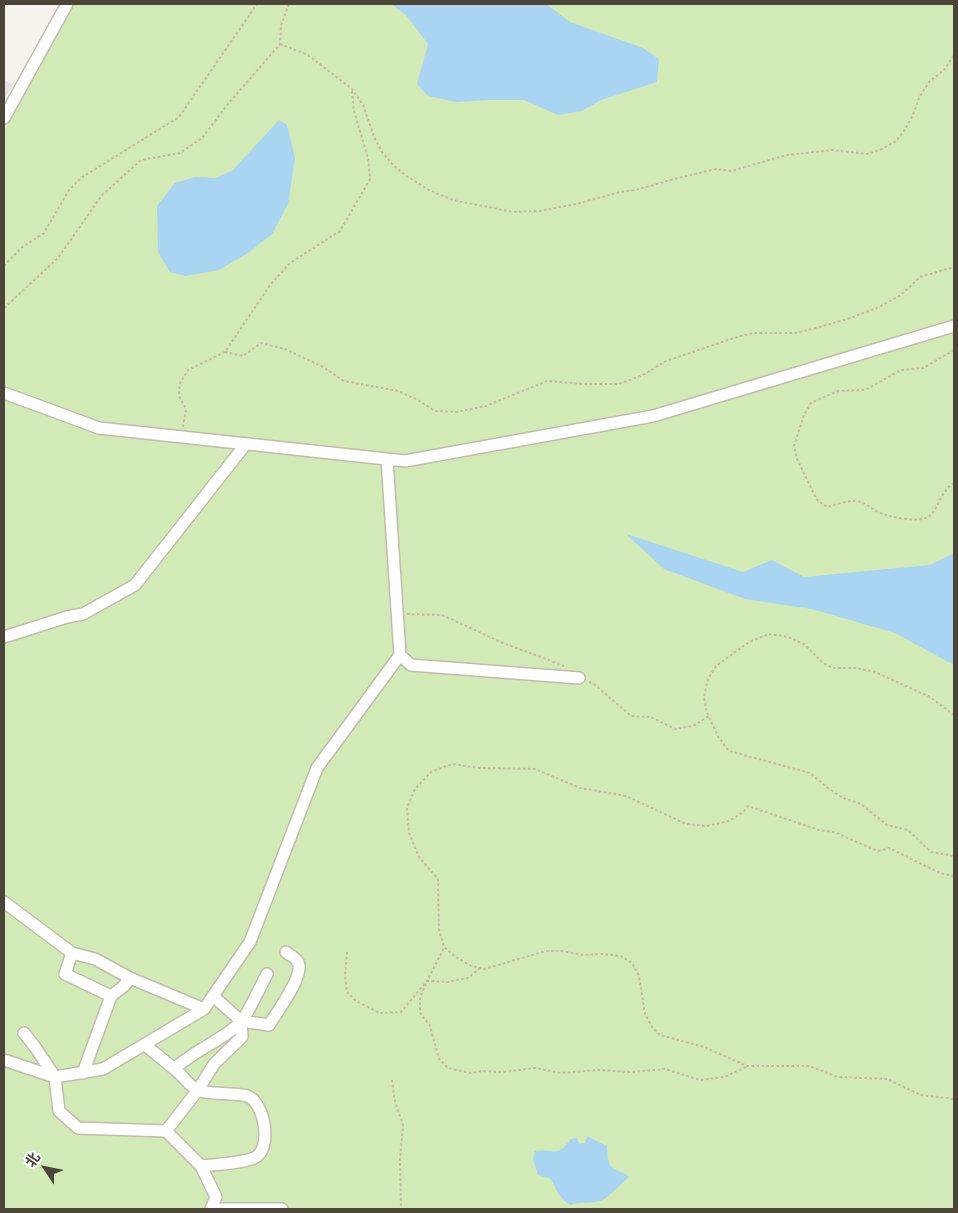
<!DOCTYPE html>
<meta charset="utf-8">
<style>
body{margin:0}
#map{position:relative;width:958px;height:1213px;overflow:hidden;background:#f6f3ec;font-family:Barlow,"Noto Sans SC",sans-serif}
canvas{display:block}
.frame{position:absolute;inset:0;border:5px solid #4b4439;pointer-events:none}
.north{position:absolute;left:20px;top:1143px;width:50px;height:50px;-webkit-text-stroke:4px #fff;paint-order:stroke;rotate:304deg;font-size:14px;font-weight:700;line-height:20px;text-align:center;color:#4b4439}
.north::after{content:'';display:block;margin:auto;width:18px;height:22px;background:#4b4439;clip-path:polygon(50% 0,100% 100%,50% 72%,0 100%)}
</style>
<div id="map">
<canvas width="958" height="1213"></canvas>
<div class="frame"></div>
<div class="north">北</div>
</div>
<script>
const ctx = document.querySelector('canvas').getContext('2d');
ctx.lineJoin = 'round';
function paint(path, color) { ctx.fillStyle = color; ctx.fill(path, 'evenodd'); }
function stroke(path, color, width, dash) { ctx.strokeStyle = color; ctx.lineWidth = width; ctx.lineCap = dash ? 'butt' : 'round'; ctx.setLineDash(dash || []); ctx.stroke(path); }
const industrial = new Path2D(`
 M4,79L13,84L4,100Z`);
const green = new Path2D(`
 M73,4H954V1209H4V130Z`);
const water = new Path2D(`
 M391,4H546L570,22L643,48L659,59L657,82L601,100L582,111L558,115L524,100H489L456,102L428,96L417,84L428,44L406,15Z
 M279,120L287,125L295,158L288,204L272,234L248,253L219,270L185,276L170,272L158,252L157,206L175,183L195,177L216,178L233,170Z
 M626,534L743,572L772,560L804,577L930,565L954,553V665L895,633L812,609L745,599L664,569Z
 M587,1136L607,1146C608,1157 606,1166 618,1171C622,1173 625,1173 629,1177C622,1183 607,1199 600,1201C591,1204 581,1201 571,1205C560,1200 556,1189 551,1179L538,1175L533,1159L535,1151C555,1148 556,1159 571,1139L577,1138L579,1144L585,1143Z`);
const path = new Path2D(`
 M280,44L308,55L352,89L363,105L375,139L382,152L393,165L405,175L429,190L453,200L513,212L540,211L576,204L620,192L636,190L674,179L716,169L731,171L787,155L833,150L867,154L880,150L896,141L904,131L912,117L920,96L929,82L944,70L954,55
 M4,266L21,248L44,233L69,190L81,178L179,117L257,4
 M4,308L58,258L102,195L119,180L141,160L180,153L202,138L228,104L280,44L281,25L289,4
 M954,350L923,368L901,370L865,390L838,391L811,403L804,415L794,446L797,459L817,500L827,507C836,505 847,500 857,501C864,502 872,509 878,512C889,517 917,523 928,517C938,511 940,491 954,483
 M225,352L243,356L261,343L285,349L323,367L344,381L398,391L418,400L435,411L456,412L486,406L547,381L584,384H619L643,375L666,361L737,337L753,333H795L820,327L850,318L879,307L901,295L920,277L954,267
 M183,427L186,409L179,396L180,383L188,370L225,352L270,285L290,263L340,231L370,179L368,158L354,111L352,91
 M407,614L442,615L503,643L567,667
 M589,682L594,684L631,716L651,717L675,729L693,726L709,716
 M954,715L930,697L875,672L856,668H833L823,663L804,644L788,637L769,634L749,642L716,666L708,679L704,697L707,713L719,738L729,751L810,773L828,788L843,798L861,804L887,825L908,830L931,852L954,856
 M954,876L940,873L889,848L878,851L834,832L819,830L748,806L742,813L729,821L707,826L686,824L626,796L580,788L535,769L481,768L452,764L431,772L415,789L407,808L409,833L419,857L438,879L439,930L444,947L453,955L471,966L484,969L546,951H562L583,955L603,954L621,956L632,963L639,976L645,1014L652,1027L660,1035L704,1047L747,1066H809L838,1077L887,1079L921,1095L954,1099
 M347,952L345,976L347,992L356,1001L380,1013L401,1012L427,981L444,948
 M480,968L468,978L448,982L427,981L420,998V1013L430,1026L439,1059L448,1068L470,1073L483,1071L502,1072L535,1068L561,1073L598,1070L631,1072L665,1069L700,1080L724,1077L746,1067
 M392,1080L395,1102L403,1125L400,1159L401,1209`);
const minor = new Path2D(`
 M4,118L67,4
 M4,393L99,428L405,461L653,416L954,326
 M4,637L67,617L83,614L135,585L245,445
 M400,655L411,665L579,678
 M4,902L72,953L95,959L130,978L204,1009
 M72,953L65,974L111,996
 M241,1021L269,1025C277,1012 305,975 298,962C296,958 289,955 286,952
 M24,1033L35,1047L55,1077L59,1111L78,1128L166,1131L201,1166L216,1197L211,1209
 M145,1045C157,1055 169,1064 180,1074C185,1079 191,1087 197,1090C207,1095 234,1092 247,1096C265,1102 273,1150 254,1158C238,1164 218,1164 201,1166
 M4,1060L55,1077L103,1069L204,1009L250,942L317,768L400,655L387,459
 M174,1069C193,1051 223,1040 241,1022C248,1014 261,985 267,974
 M83,1073L111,996L124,986L130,978
 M166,1131L198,1090L214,1064L242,1037L241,1021L213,996
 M221,1209H282`);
paint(industrial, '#e6e2dd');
paint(green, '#d2eab5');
paint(water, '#a9d4f2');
stroke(minor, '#c2bbae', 14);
stroke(path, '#c4b79f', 2, [2.5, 2.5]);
stroke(minor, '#fff', 11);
</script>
